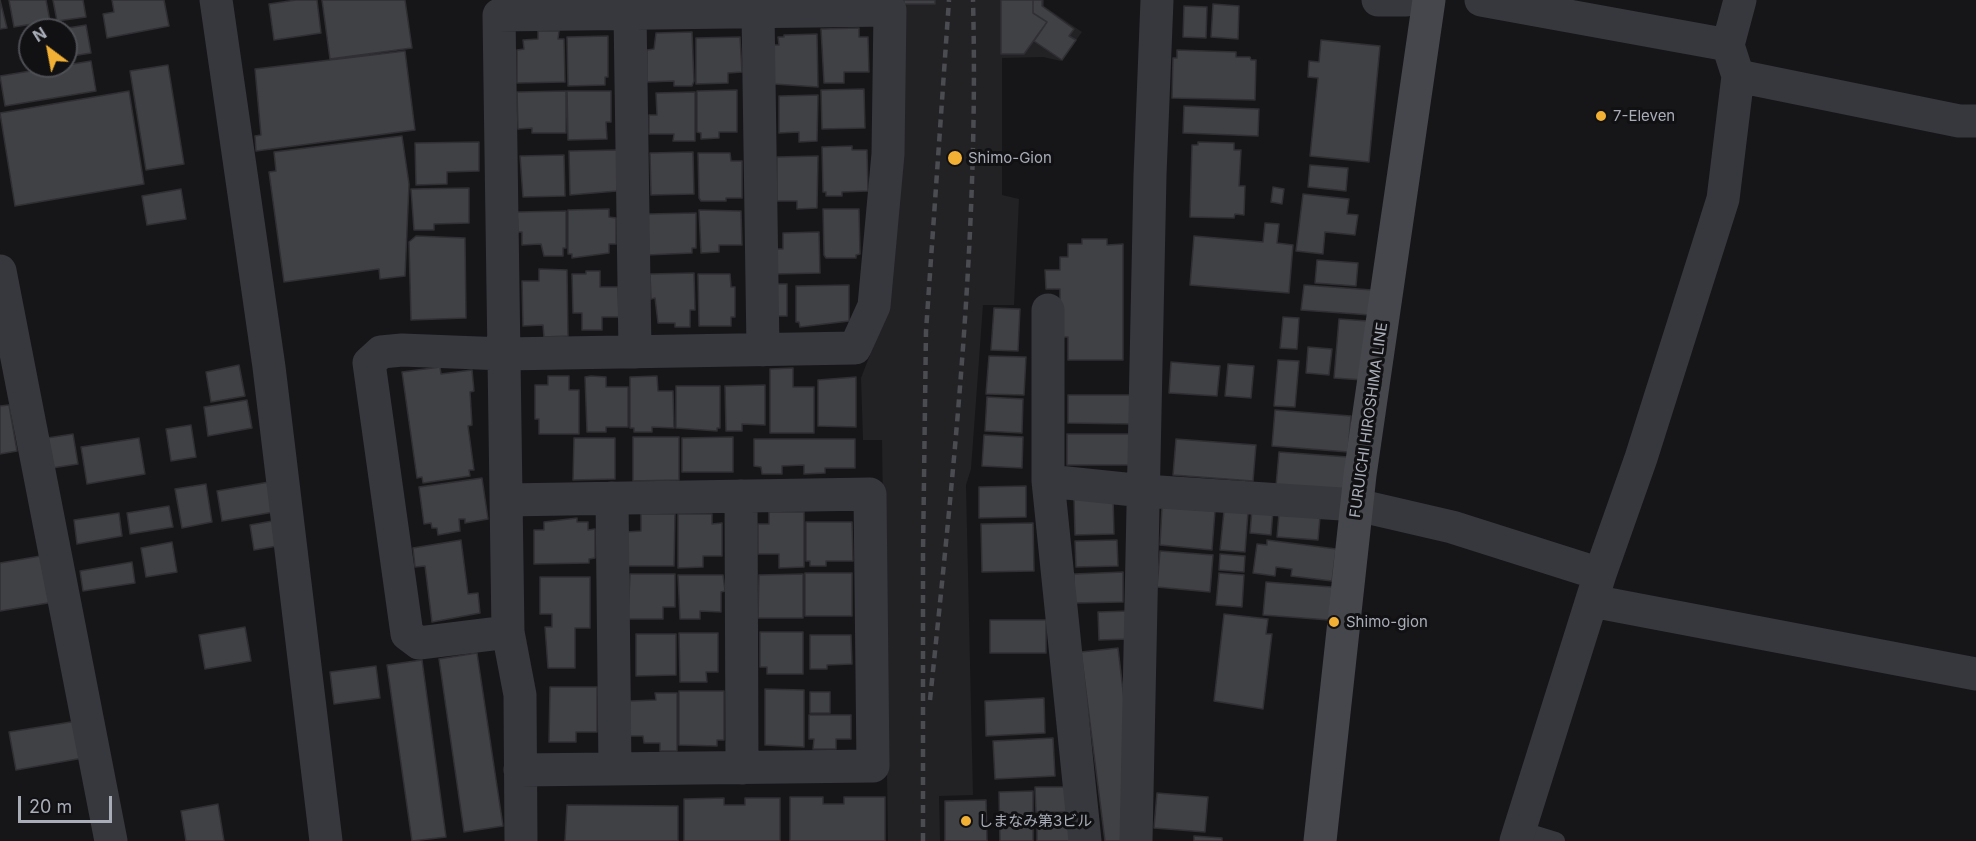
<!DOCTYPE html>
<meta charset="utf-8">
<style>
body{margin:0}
#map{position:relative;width:1976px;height:841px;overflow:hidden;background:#161618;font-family:Inter,sans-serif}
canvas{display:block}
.north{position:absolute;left:18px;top:18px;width:60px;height:60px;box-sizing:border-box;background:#111113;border:2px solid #4d4f55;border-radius:50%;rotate:328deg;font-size:16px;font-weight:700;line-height:24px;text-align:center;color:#a8adb8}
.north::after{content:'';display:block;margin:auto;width:21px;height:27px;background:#f2b134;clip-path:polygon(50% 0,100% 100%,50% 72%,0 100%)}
.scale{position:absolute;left:18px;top:796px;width:94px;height:27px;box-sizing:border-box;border:3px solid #a8adb8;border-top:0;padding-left:8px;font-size:18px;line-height:21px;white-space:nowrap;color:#a8adb8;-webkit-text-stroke:4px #111113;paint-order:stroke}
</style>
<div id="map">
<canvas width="1976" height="841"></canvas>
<div class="north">N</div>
<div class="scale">20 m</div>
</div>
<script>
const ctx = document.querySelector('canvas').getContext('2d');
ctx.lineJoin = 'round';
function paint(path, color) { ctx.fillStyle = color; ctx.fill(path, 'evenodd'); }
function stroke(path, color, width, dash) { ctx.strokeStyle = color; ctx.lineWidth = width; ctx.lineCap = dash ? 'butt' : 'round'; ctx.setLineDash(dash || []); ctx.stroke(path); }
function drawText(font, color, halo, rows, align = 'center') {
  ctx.font = font + ' Inter,"Noto Sans JP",sans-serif'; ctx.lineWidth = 6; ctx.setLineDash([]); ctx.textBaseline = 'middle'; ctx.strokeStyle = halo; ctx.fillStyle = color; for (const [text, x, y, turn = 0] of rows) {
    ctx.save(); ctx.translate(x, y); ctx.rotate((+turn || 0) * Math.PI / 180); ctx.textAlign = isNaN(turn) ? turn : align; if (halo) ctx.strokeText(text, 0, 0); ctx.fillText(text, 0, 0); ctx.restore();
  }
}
const built = new Path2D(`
 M904,0H1044V6L1082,32L1061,61L1043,57L1002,58V195L1019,199L1014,305H983L971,469L966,485L973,795L939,796L940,841H888L882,440H863L861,378L883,321L903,153Z`);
const building = new Path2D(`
 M0,0L7,28L0,29Z
 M9,0H46L50,21L14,27Z
 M53,0H83L86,17L57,21Z
 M112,0H164L169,26L107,38L103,14L114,12Z
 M296,0H317L321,33L274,40L269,4Z
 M322,0H405L412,48L330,59Z
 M904,0H935V4H904Z
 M1001,0H1033V13L1047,22L1024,54H1001Z
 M1033,0H1042V6L1074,29L1069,36L1076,40L1062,60L1034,41L1047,22L1033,13Z
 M1213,4L1239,6L1238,39L1211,37Z
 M1184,6L1207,7L1206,38L1183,37Z
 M86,25L91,53L66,57V30H55Z
 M859,28V37H868L869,72H844V83H824L821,29Z
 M538,31H559L558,39H564L565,82L517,83V50L524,49L523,40L538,39Z
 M692,32L694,81L692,86H674V81L647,82V50L654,49L656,33Z
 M817,34L818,87L774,84L773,45H779L778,37H784V35Z
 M608,36V77H605V85L568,86L567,37Z
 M740,37L742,72L728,73V83L696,84V38Z
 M1321,40L1380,46L1369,162L1310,156L1318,78L1308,77L1309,61L1319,62Z
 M1177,50L1236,52V57H1250L1251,60H1256L1255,100L1172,98L1173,58H1177Z
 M405,51L415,130L256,151L255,136L261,135L255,69Z
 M91,61L96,91L5,106L0,76Z
 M168,65L184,164L146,170L130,71Z
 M864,89L865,128L822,129L821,90Z
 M737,90V132H719V138L701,139V133L697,132V91Z
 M129,91L144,184L15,206L0,113Z
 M566,91V133H532V128L518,129L517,92Z
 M567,91H611V122H606L607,139L568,140Z
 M695,92V141H673L674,134H649V115H657L656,93Z
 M818,95L817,141L799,142V132L779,133V96Z
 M1184,106L1259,109L1258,136L1183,133Z
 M402,136L409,184L405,276L380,279L379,269L284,282L269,172L276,171L274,152Z
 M479,142V171L447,172V184L416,185L415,143Z
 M1198,142L1234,143V150H1241L1239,186H1245L1244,215L1235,214L1234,218L1190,217L1192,145H1198Z
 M852,146V150H867L868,191L842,192V196H826V192H823L822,147Z
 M617,150V191L570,195L569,151Z
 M693,152L694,194L651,195L650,153Z
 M698,153H730L731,161H742V198H726V201H701L699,198Z
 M564,155L565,196L523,197L520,156Z
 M818,156L817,208L797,209V201H777V157Z
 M1310,165L1348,168L1346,191L1308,187Z
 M1273,187L1284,189L1282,204L1271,202Z
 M469,188V223L434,224V230H414L411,189Z
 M181,189L186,219L147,225L142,196Z
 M1303,194L1349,199L1347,214L1358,215L1355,235L1325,232L1323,254L1296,251Z
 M609,209V217L616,218V244H609V253L572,258V254H568V210Z
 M823,209H859L860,254L856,255V258H826L824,255Z
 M699,210L741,211L742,245H719V252L701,253Z
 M566,211V248H563V256H544L541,244L522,245V232H518L517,212Z
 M696,213V248H692V253L647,255V214Z
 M1265,223L1279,224L1277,243L1293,245L1289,293L1190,285L1194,236L1263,242Z
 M819,232L820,273L776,274V249H783V233Z
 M416,236L465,238L466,318L411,320L409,242Z
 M1082,239H1107V245L1123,244V360H1068V337H1060V289H1046L1045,270H1060V257H1068V244H1082Z
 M1317,260L1358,263L1356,286L1315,283Z
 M539,269L567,270L568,336L544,337L543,325L523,326L522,281H539Z
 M586,271H600V287H618L619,317H602V330H582V313H573L572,274H586Z
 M694,273L695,310H690V327H675V323H658L655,298L651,299L650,274Z
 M698,274H730L731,287H735V317H731V326H699Z
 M776,284H787V316H777Z
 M849,285V321L800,327L799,322H796V286Z
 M1304,285L1372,290L1370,315L1301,310Z
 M994,308L1020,309L1018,351L991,350Z
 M1283,317L1299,318L1297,349L1280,348Z
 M1339,319L1368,321L1363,380L1334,378Z
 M1308,347L1332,349L1329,375L1306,373Z
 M989,356L1026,357L1024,395L986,394Z
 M1278,360L1299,361L1295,407L1274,406Z
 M1171,362L1220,366L1217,396L1169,393Z
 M1228,364L1254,366L1251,398L1225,396Z
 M239,365L245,396L211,402L206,372Z
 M440,367L441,374L472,370L474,391L470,392L472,425L468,426L474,470H469L470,476L423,483L422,477L417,478L402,372Z
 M793,368V387H814V433H770V369Z
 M548,376H569V390H579V434H539V419H535V385H548Z
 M591,376L606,377V387H628V427H606V432H587L585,377Z
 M657,376L658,391H673L674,428L652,427V432H634V428H630V377Z
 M856,377V427L818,426V380Z
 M765,385V425L742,424V431H726L725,386Z
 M676,386H720V428H717V431L676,428Z
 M1068,395H1133L1132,424L1068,423Z
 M987,397L1023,399L1022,433L985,431Z
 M247,400L252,428L208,436L204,407Z
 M9,405L17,451L0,454V406Z
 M1275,410L1351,416L1348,452L1272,446Z
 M191,425L196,457L171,461L166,429Z
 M73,434L78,464L52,468L47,438Z
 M1067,434H1131V465H1067Z
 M984,435L1023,437L1022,468L982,466Z
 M633,437H679V480L633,481Z
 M733,437V472H682V438Z
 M139,438L145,474L87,484L81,447Z
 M574,438H615V479L573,480Z
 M754,439H855V468H825V473L804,474V465L782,466V474H762L761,467L754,466Z
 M1176,439L1256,445L1253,481L1173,475Z
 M1279,452L1348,457L1345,491L1276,486Z
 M482,478L488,519L465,523V519H459L460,531L438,535L437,528H432L431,523L424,524L419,487Z
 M269,482L274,512L222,521L217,491Z
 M206,484L212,522L182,528L175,489Z
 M1026,486V517L979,518V487Z
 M1113,497L1114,534L1075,535L1074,498Z
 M169,506L173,527L130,534L127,513Z
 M1162,507L1215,511L1212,550L1160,545Z
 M1252,509L1273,511L1271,535L1250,533Z
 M1224,511L1248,512L1245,552L1220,550Z
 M769,512H804V567L779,568V554H758V524H769Z
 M119,513L122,536L77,544L74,520Z
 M1279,513L1320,517L1318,540L1277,537Z
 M641,514H675L674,566H625V532L641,531Z
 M678,514H712V524L722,523V556H703V567L678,568Z
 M577,518V522H588V530L595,529V558L589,559V563L534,564V530H544V522Z
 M278,520L283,545L254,550L250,525Z
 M806,522H852L853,561H826V566H810V561H806Z
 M1033,523L1034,571L982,572L981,524Z
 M461,540L468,594L478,593L480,613L432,622L425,566L415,567L413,548Z
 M1117,540L1118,566L1076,567L1075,541Z
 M1267,540L1336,549L1332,581L1291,576L1292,569L1276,567L1275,576L1253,573L1257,544L1267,545Z
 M172,542L177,572L146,577L141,548Z
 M1160,551L1213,555L1210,592L1157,587Z
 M52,554L60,601L0,611V563Z
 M1220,554L1245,556L1244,572L1219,570Z
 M132,562L135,583L83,591L80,571Z
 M1123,572V602L1074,603V574Z
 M805,573H852V616H805Z
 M1219,573L1244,575L1242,607L1216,605Z
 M630,574H675V607H663V619H628Z
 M803,574V618H758L759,575Z
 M678,575H723L725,591L721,592V612L700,611V619H680Z
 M540,577H590V628H575V668H548L545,627H552V614H540Z
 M1266,582L1332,587L1329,620L1263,615Z
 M1129,611L1130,639L1099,640L1098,612Z
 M1224,614L1268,619L1266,634H1272L1263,709L1214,701Z
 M990,620H1046V653H990Z
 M245,627L251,661L205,669L199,635Z
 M760,632H803V674H767V667H760Z
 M679,633H718V672H706L707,682H680Z
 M636,634H676V675L636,676Z
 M810,635H851L852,664L827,665V669H810Z
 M1118,648L1131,759V841H1105L1081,652Z
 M477,653L503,826L464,832L439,659Z
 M422,660L446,837L412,841L387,665Z
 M376,666L380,698L334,704L330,672Z
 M550,687H597V732H576V742H549Z
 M765,689L804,690V747L765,745Z
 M679,691H724V740H717V746L679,745Z
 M810,692H830V713H810Z
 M655,693H677V751H660V743H644L643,736H629L630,701L656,700Z
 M1044,698L1045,733L986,736L985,701Z
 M809,715H851V739H836V749H813L814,739H809Z
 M77,721L83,758L16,770L9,732Z
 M1053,738L1055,776L995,779L993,741Z
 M1035,787H1068V812H1036Z
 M1033,791V841H1000L999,792Z
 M1157,793L1208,797L1205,832L1154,828Z
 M790,797H823V804H844V797H885V841H790Z
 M724,798V805H745V798H780V841H684V799Z
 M986,800L987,841H945V801Z
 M218,804L224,841H186L181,811Z
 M567,805L678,806V841H565Z
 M1071,819V841H1037V820Z
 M1194,836L1222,838V841H1194Z`);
const service = new Path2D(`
 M1520,830L1556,841`);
const minor = new Path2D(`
 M216,0L269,367L326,841
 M1378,0H1406
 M1481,0L1728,45
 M758,12L763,350
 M630,13L635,352
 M1738,76L1959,121H1976
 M0,271L111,841
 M1048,310V481L1085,841
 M1048,481L1144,491L1357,505L1452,527L1600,574
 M741,496L742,768
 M612,498L615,769
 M506,500L870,494L873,766L520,770
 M1592,601L1976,674
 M508,632L419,643L407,634L369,363L381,352L402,350L504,354L855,348L874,306L888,154L890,10L499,15L508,632L520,695L521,841
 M1136,841L1150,175L1157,0
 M1516,841L1600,574L1641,458L1723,199L1738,76L1728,45L1740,0`);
const secondary = new Path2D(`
 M1320,841L1360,475L1429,0`);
const rail = new Path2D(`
 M930,700C954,467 979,235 973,0
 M923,841V553L926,331L949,0`);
const markers = [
 [1601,116,6,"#f2b134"],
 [955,158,8,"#f2b134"],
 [1334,622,6,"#f2b134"],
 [966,821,6,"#f2b134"]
];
const poiNames = [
 ["7-Eleven",1613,116],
 ["Shimo-Gion",968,158],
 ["Shimo-gion",1346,622],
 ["しまなみ第3ビル",978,821]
];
const streetNames = [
 ["FURUICHI HIROSHIMA LINE",1369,420,-82]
];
paint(built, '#222225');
paint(building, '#404145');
stroke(building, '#303034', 1.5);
stroke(service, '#37383d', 18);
stroke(minor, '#37383d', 33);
stroke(secondary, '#45474d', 33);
stroke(rail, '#4a4c52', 4.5, [8, 6]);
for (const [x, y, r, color] of markers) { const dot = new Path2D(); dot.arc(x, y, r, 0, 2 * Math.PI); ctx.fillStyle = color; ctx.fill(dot); stroke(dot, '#111113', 2); }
drawText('15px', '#a8adb8', '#111113', poiNames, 'left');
drawText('15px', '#a8adb8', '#111113', streetNames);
</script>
